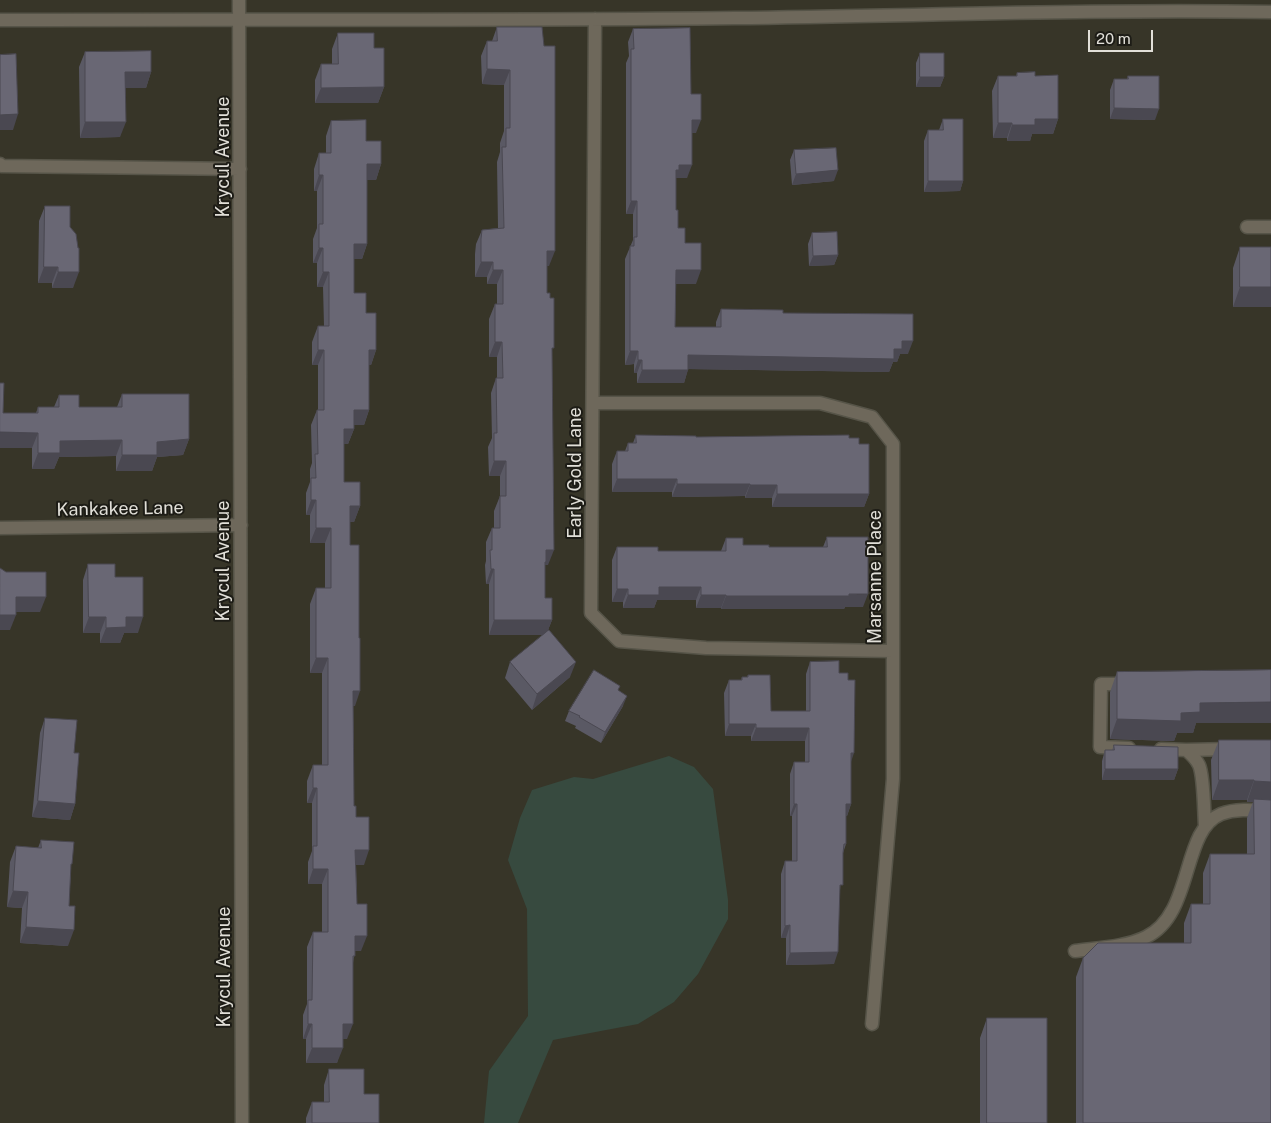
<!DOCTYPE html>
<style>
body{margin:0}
#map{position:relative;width:1271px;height:1123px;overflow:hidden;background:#373528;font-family:"Public Sans",sans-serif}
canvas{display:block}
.scale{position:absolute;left:1088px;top:30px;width:65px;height:22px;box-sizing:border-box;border:2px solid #e1dfd8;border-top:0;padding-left:6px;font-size:15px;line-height:18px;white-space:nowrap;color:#e1dfd8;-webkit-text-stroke:4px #1d1c16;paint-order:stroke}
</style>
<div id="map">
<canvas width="1271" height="1123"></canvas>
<div class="scale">20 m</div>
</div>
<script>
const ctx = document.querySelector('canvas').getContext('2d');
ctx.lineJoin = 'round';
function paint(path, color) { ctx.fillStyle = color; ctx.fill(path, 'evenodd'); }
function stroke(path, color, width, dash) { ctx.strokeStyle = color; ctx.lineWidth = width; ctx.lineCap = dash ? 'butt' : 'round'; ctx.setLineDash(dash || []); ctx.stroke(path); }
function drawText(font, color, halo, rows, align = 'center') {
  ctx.font = font + ' "Public Sans",sans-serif'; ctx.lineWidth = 4; ctx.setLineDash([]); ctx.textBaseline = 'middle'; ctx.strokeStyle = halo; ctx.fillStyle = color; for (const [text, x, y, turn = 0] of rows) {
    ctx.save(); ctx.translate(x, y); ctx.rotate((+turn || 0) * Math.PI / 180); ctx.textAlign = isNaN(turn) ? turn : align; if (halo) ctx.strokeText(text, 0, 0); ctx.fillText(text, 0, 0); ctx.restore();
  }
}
const green = new Path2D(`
 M669,756L694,767L713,789L728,900V919L698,974L674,1002L638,1024L553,1040L518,1123H484L489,1071L528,1016L527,909L508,860L520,818L532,790L574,777L593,779Z`);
const minor = new Path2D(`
 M239,0L242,1123
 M595,19L591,613L619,641L706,648L893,651
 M0,20C245,19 490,21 735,18C913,16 1092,9 1271,12
 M0,164L2,166L240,169
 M1247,227H1271
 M593,403H820L872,417L893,444V779L872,1024
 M0,528L241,525
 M1129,684H1101L1100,747L1129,748
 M1161,749L1186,750C1191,754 1196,759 1199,765C1204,776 1204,812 1205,825
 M1186,750L1231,749
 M1075,951C1097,948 1126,947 1146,937C1194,914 1181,830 1221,814C1236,808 1255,810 1271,811`);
const wall = new Path2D(`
 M497,27H542L549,266H547V293L552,354L548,565H545V598L552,620L548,630L570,677L532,710L505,678L510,662L543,635H489V584H486L485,565L486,561V542L492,528H494V511L500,496V476H489L488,447L492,438L491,393L496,378H497V357H489V319L495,304H497V284H487V277H475V254L476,244L482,230L498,228L497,162L500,152V143L504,131V85L482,84L481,56L487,41H492Z
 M633,29L691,94L696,133H692L687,178H676V210L678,228L685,243L696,284H676L675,327H716V322L721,309L783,313L908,354H900L897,362H893L889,372L688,369L684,383H637V373H634V364L625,365V259L633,240V214H626V63L629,56L628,42Z
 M338,33L374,48L384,87L378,103H315V80L321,64H332V49Z
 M85,52L151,72L146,88H125L120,137L80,138L79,67Z
 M920,53L944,77L940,87H916V63Z
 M1017,73L1035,76L1058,119L1053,134H1032L1030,141H1007V138H993L992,91L998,76H1016Z
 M1128,76L1155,120L1110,119V90L1114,79H1127Z
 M943,119L963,181L960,191L924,192V141L928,130H939Z
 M331,121L366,141L381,164L376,180H367V244L362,259H354V293L366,313L376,350L371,365H369V410L364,425H354V429L348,444H344V482L360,506L354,522H350V545L355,706H353L354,806L364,865H356L357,904L361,951H355L353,963L347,1039H343L337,1063H306V1039H303V1015L307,1004V947L313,932H322V884H308V862L312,851V803H307V781L313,765H322V673H310V604L316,588H325V543H310V515H306V493L310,482V469L312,463L311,425L317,410H318V365H312V342L318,326H324L323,287H317V263H313V239L317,228V191H314V169L319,153H326V136Z
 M794,150L834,181L792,185L790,160Z
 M45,206L70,227L78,248L73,288H52V283H38L39,221Z
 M812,233L838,255L834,265L809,266L808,244Z
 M1240,247H1271V307H1233V268Z
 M122,394L189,439L183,455L157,457L152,471H116V456L59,457L54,469H32V448L3,413H36L38,407H54L59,395L79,407H117Z
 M636,435L696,437L849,438L859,444L869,494L864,507H772V498H745V496L672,497V492H612V464L617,451H625L628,443H633Z
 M827,537L863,607H845L844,609H721V608H696V600H657L654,608H623V602H612V560L617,547L658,551H721L726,538L743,545L769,547H823Z
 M88,564L115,577L138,633H124L120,643H100V633H83V580Z
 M810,662L839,673L851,762V804L847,816H846V844L843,853L834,964L786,965V938H781V874L785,861H792V816H790V774L794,762H805V741H751V736H725L724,693L729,680H741L742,677H747L748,675L771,711H806V674Z
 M1117,672L1196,723L1193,733H1177L1174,741L1110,739V692Z
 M619,691L623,706L601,743L575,728L576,726L565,721L569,711Z
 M45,718L74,753L75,804L70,820L32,817L40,733Z
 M1219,740H1271V1123H1076V977L1083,958L1184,943V923L1191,904H1203V873L1210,854H1247V818L1253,802H1247V800H1212L1211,760Z
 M1114,745L1178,769L1174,780H1102V761L1105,750H1112Z
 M41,840L71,868L69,906L68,946L20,943L22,908L7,907L10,862L16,846L38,848Z
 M987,1018L1047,1123H980V1038Z
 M329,1069L364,1094L379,1123H306V1118L312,1102H324V1085Z`);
const shadedWall = new Path2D(`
 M487,69L510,70L504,85L482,84Z
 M125,72H151L146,88H119Z
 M920,77H944L940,87H916Z
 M384,87L378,103H315L321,88Z
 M1114,108L1159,109L1155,120L1110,119Z
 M18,114L13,130H0V115Z
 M1035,119H1058L1053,134H1032L1030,141H1007L1012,125Z
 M692,120H701L696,133H687Z
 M85,122H126L120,137L80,138Z
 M998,123H1012L1007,138H993Z
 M367,164H381L376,180H362Z
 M679,165H692L687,178H676V170Z
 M838,170L834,181L792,185L796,174Z
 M319,175H323L317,191H314Z
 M928,181H963L960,191L924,192Z
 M631,201H637L633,214H626Z
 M354,244H367L362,259H348Z
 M319,248H323L317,263H313Z
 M547,251H555L549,266H542Z
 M838,255L834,265L809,266L813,256Z
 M481,262H493L487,277H475Z
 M44,267H58L52,283H38Z
 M493,270H503L497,284H487Z
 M676,270H701L696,284H672Z
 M58,272H79L73,288H52Z
 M323,272H329L323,287H317Z
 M1240,287H1271V307H1233Z
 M902,341H913L908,354H900L897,362H893L889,372L684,369L688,355L894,349Z
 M495,342H502L497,357H489Z
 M318,350H324L318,365H312Z
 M369,350H376L371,365H363Z
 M630,351H638L634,364L625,365Z
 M638,360H642L637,373H634Z
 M642,370H688L684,383H637Z
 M354,410H369L364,425H348Z
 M344,429H354L348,444H339Z
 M0,432L38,433L32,448H0Z
 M189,439L183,455L157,457L152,471H116L122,455L157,442Z
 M122,440L116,456L59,457L54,469H32L38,453L60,441Z
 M494,461H506L500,476H489Z
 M617,479H677L672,492H612Z
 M677,484H750L745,496L672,497Z
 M750,485H777L772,498H745Z
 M777,494H869L864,507H772Z
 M311,500H316L310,515H306Z
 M350,506H360L354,522H344Z
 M316,528H331L325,543H310Z
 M546,550H554L548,565H545L541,577Z
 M491,569H494L489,584H486Z
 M659,587H701L696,600H657L654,608H623L628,595Z
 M617,589H628L623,602H612Z
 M868,594L863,607H845L844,609H721L726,596Z
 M701,595H726L721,608H696Z
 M16,597H46L40,612H10Z
 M0,615H16L10,630H0Z
 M89,617H106L100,633H83Z
 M126,617H143L138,633H124L120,643H100L106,628Z
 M494,620H552L546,635H489Z
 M316,658H328L322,673H310Z
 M576,662L570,677L532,710L537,694Z
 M353,691H360L355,706H348Z
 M627,696L623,706L601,743L605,732Z
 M1271,702V723H1196L1193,733H1177L1174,741L1110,739L1117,719L1200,703Z
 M729,724H756L751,736H725Z
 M756,728H809L805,741H751Z
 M851,753H854L850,765Z
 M1105,769H1178L1174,780H1102Z
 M1219,780H1254L1247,800H1212Z
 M1254,781L1271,782V800L1254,799L1253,802H1247Z
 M313,788H317L312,803H307Z
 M38,801L75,804L70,820L32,817Z
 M794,804H797L792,816H790Z
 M846,804H851L847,816H841Z
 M355,850H369L364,865H350Z
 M313,869H328L322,884H308Z
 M13,891L28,892L22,908L7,907Z
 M790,925L786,938H781L785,926Z
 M26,927L74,930L68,946L20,943Z
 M355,936H367L361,951H350Z
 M838,952L834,964L786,965L790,953Z
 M308,1024H312L306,1039H303Z
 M343,1024H353L347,1039H337Z
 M312,1048H343L337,1063H306Z`);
const building = new Path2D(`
 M497,27H542L544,46H555V251H547V293H550V298H554V348H552L554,550H546V562H545V598H552V620H494V569H491L490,550H492V528H500V496H506V461H494V433H497L496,378H503L502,342H495V304H503V270H493V262H481V239L482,230L504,228L502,147H506V128H510V70L487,69V41H497Z
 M690,28L691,94H701V120H692V165H679V170H676V210H678V228H685V243H701V270H676L675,327H721V309L783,310V313L913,314V341H902V349H894V359L688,355V370H642V360H638V351H630V246H634V237H637V201H631V49H634L633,29Z
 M338,33H374V48H384V87L321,88V64H338Z
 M151,51V72H125L126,122H85V52Z
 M920,53H944V77H920Z
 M16,54L18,114L0,115V55Z
 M1035,72V76L1058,75V119H1035V125H1012V123H998V76H1017V73Z
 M1128,76H1159V109L1114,108V79H1128Z
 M943,119H963V181H928V130H943Z
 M366,120V141H381V164H367V244H354V293H366V313H376V350H369V410H354V429H344V482H360V506H350V545H359V638H360V691H353L354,806H356V817H369V850H355L357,904H367V936H355V956H353V1024H343V1048H312V1024H308V1000H312L313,932H328V869H313V846H317V788H313V765H328V658H316V588H331V528H316V500H311V478H316L315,454H318L317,410H324V350H318V326H329V272H323V248H319V224H323V175H319V153H331V121Z
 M836,148L838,170L796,174L794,150Z
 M45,206H70V227L76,234L78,248H79V272H58V267H44Z
 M837,232L838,255L813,256L812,233Z
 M1240,247H1271V287H1240Z
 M0,383H4L3,413H38V407H59V395H79V407H122V394H189V439L157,442V455H122V440L60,441V453H38V433L0,432Z
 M636,435L696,436V437L849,435V438H859V444H869V494H777V485H750V484H677V479H617V451H628V443H636Z
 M827,537H868V594H849V596H726V595H701V587H659V595H628V589H617V547H658V551H726V538H743V545H769V547H827Z
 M88,564H115V577H143V617H126V627L106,628V617H89Z
 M0,568L6,572H46V597H16V615H0Z
 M549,630L576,662L537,694L510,662Z
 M839,661V673H848V680H855L854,753H851V804H846V844H844L843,853V885H840L838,952L790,953V925L785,926V861H797V804H794V762H809V728H756V724H729V680H742V677H748V675H770L771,711H810V662Z
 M594,670L620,686L618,690L627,696L605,732L579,717L580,716L569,711Z
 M1271,670V702L1200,703V712L1181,713V721L1117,719V672Z
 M45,718L77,720L74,753H79L75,804L38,801Z
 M1219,740H1271V782L1254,781V780H1219Z
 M1114,745L1178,747V769H1105V750H1114Z
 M1254,799L1271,800V1123H1083V958L1098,943H1191V904H1210V854H1254Z
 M41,840L74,842L72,864H71L69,906H75L74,930L26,927L28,892L13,891L16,846L41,848Z
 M987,1018H1047V1123H987Z
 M329,1069H364V1094H379V1123H312V1102H329Z`);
const streetNames = [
 ["Krycul Avenue",223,157,-90],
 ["Early Gold Lane",575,473,-90],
 ["Kankakee Lane",120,509,-1],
 ["Krycul Avenue",223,561,-90],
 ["Marsanne Place",875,577,-90],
 ["Krycul Avenue",224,967,-90]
];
paint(green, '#374a3f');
stroke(minor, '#565448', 15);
stroke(minor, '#6e685b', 12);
paint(wall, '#5a5964');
paint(shadedWall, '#4a4851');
paint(building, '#696774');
stroke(building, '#4a4851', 1);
drawText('18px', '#e1dfd8', '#1d1c16', streetNames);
</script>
